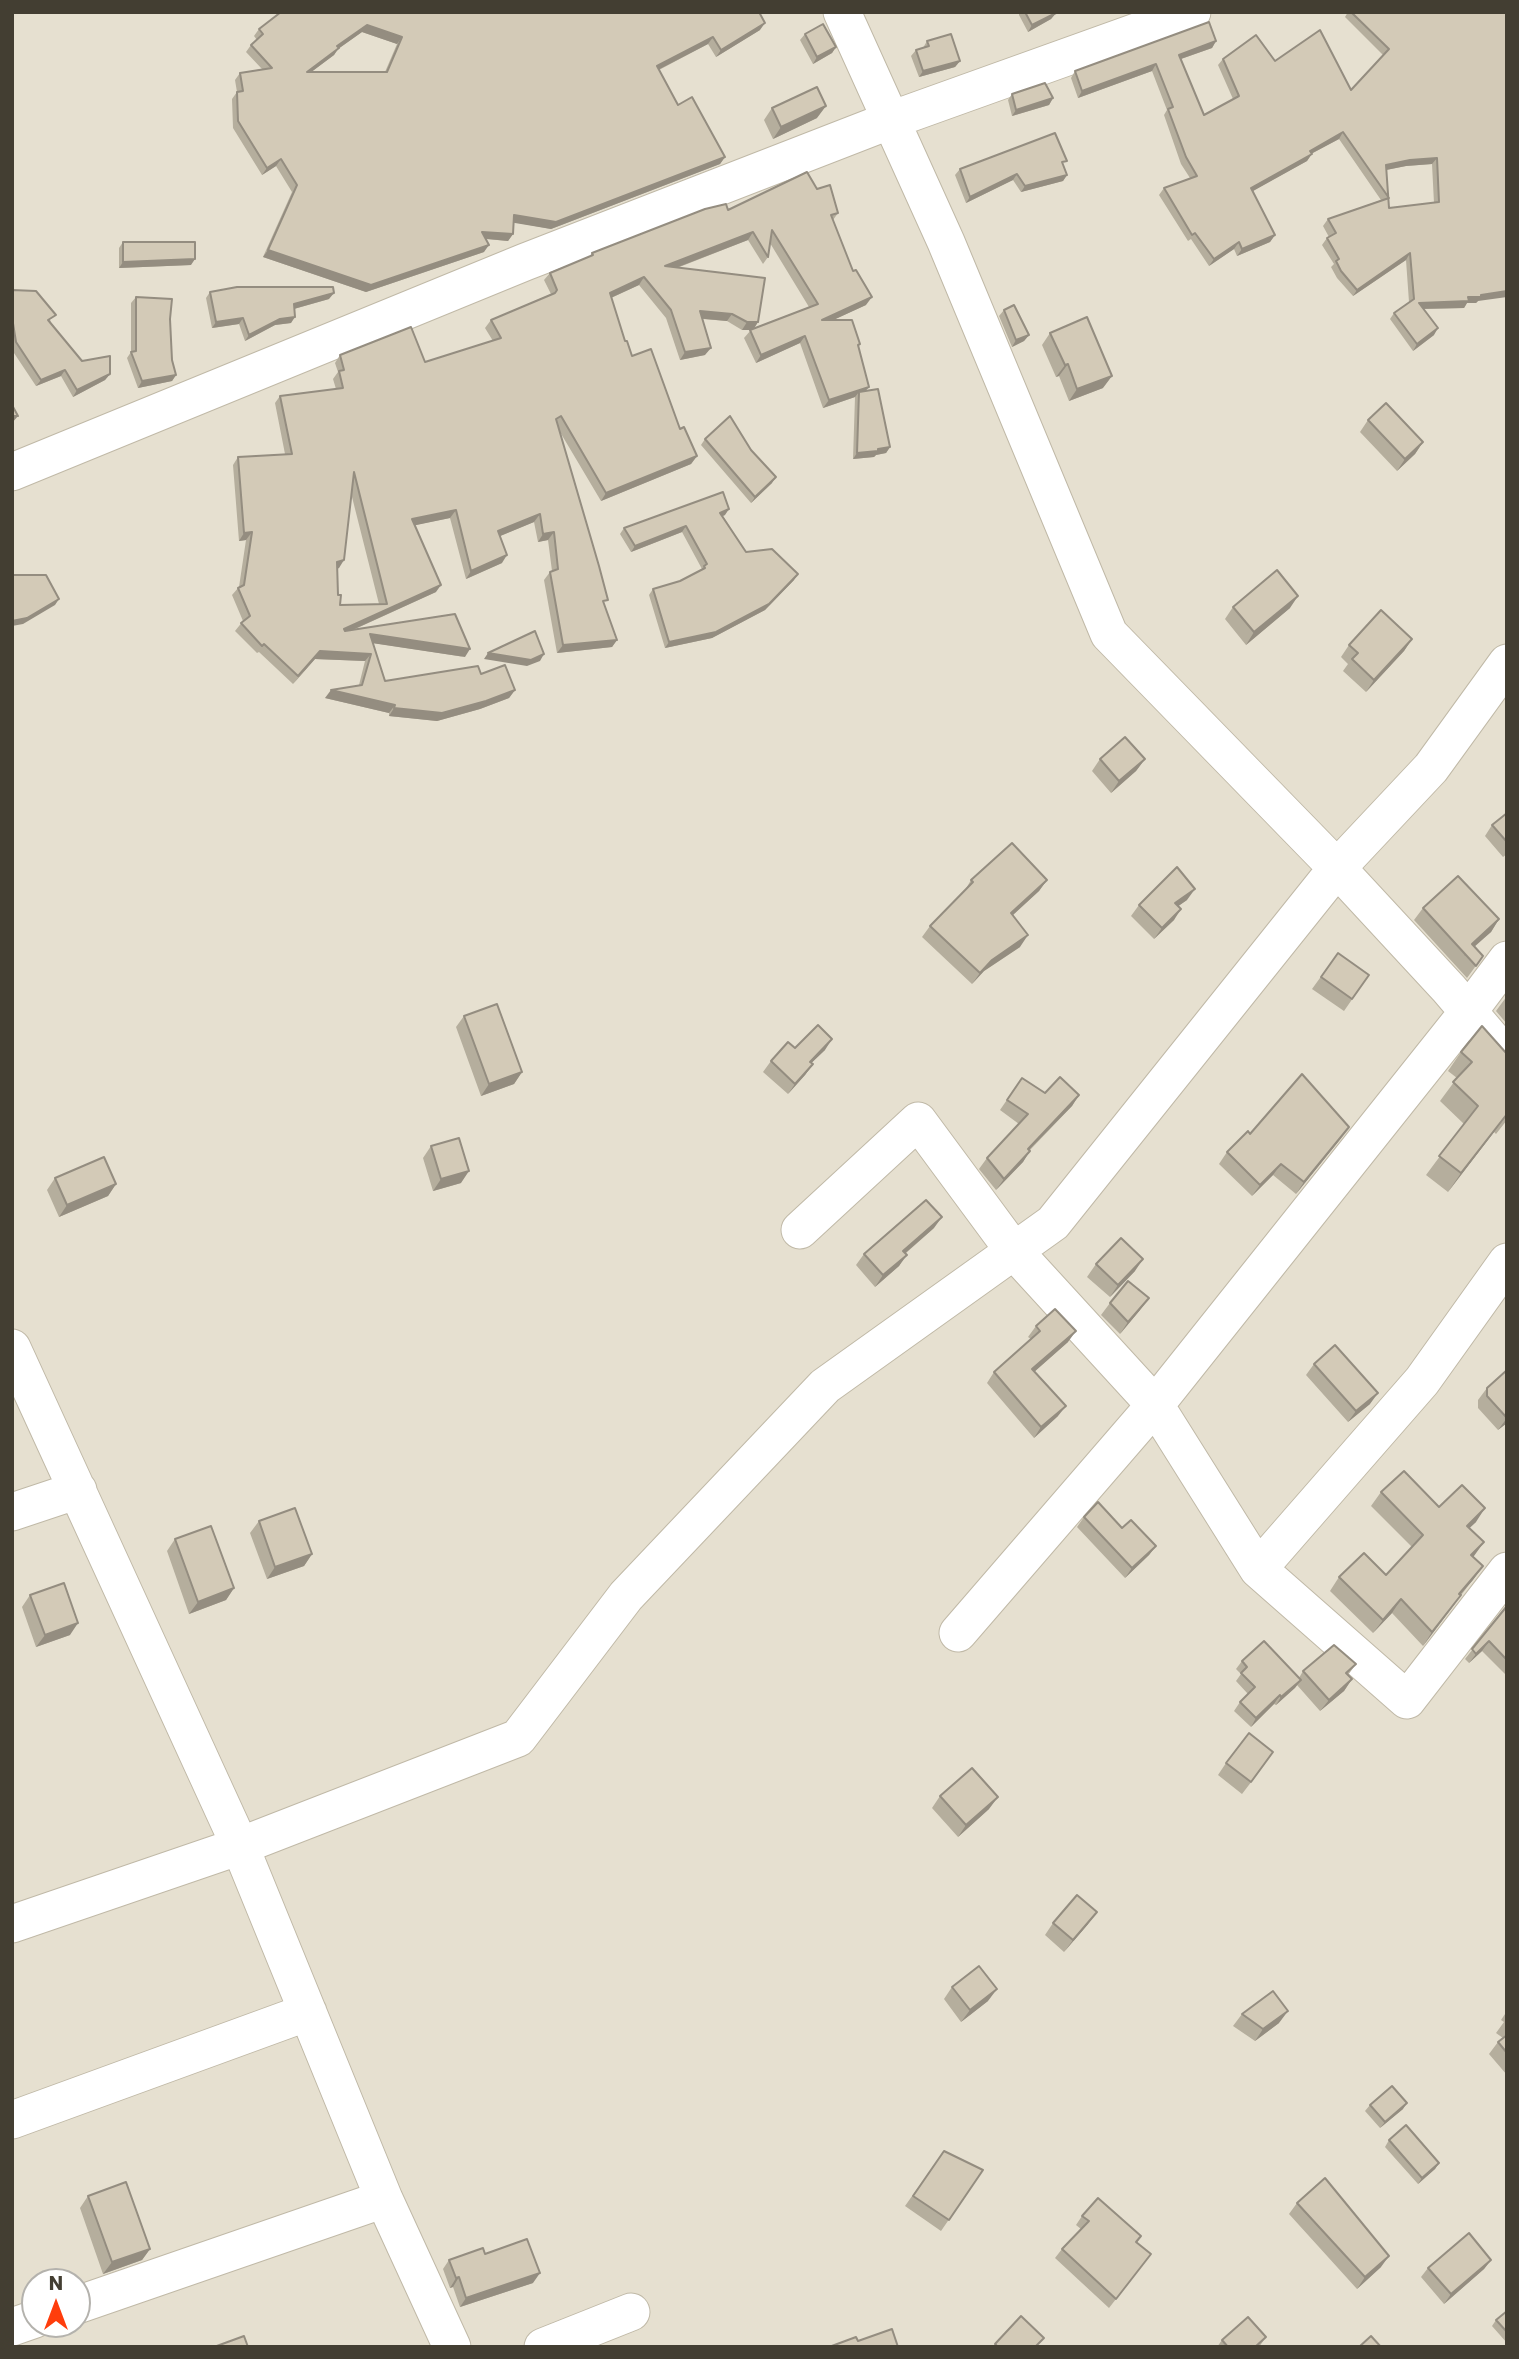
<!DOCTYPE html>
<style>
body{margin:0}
#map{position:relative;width:1519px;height:2359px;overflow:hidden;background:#f2eee2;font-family:Poppins,sans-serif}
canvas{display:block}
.frame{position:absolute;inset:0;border:14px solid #433e32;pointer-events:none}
.north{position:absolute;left:21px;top:2268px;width:70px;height:70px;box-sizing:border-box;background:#fff;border:2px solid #b4b2ad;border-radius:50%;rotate:0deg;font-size:19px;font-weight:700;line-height:28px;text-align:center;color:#433e32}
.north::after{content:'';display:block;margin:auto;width:24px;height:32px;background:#ff3d0c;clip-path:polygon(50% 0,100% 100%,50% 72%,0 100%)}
</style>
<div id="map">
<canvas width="1519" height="2359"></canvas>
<div class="frame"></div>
<div class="north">N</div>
</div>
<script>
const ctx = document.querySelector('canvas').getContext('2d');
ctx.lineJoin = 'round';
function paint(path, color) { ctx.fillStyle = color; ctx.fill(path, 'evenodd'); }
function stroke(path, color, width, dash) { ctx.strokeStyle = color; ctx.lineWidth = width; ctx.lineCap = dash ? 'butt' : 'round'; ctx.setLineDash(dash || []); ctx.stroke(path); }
const residential = new Path2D(`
 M12,12H1507V2347H12ZM35,2282H77V2324H35Z`);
const minor = new Path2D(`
 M12,472L525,262L891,120L1192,12
 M1507,663L1431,768L1337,868L1449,989L1507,1057
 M800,1230L918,1121L1014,1251L1155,1405L1258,1569L1407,1700L1507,1571
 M12,1348L240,1846L384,2199L452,2347
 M12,1512L78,1490
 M1258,1569L1422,1381L1507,1262
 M958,1633L1155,1405L1468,1012L1507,960
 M12,1924L240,1846L518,1738L626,1596L825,1386L1053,1223L1337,868L1109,634L946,242L842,12
 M12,2120L308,2012
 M77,2305L384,2199
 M12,2327L35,2319
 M543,2347L631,2312`);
const wall = new Path2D(`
 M280,12H759L760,30L716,57L708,44L659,70L678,105L725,157L720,164L551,229L513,222V234L508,241L486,239L484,252L366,292L263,257L292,192L276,166L262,175L233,128L232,99L237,92L235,80L240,73L262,69L246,52L251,45L257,40L254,36L259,29L279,14ZM362,32L397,44L385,72H311L334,55L338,49Z
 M1019,12H1055L1056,13L1051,19L1028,32L1019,15Z
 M1348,12H1507L1478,301L1476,303H1467L1464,308L1424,309L1434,335L1413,351L1390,319L1394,313L1409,302L1406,260L1353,296L1337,278L1331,267L1334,264L1322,245L1327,238L1329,237L1323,226L1328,219L1381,200L1339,139L1311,154L1307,161L1252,191L1275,235L1270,242L1237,256L1234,249L1209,266L1191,239L1188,241L1159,195L1164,188L1190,178L1181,164L1164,115L1167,110L1152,71L1078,98L1071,78L1075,71L1216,41L1212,48L1181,59L1204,115L1233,99L1218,65L1223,59L1275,61L1351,90L1383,55L1345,17ZM1432,164L1434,203L1389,208L1386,170L1406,166Z
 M805,34L836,47L832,53L813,64L800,40Z
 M927,41L960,61L955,67L919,77L911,56L916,50L923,48Z
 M1012,94L1053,98L1049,105L1012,116L1008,100Z
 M772,108L817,118L773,139L764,120Z
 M1064,166L1067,175L1063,181L1021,192L1013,180L966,203L955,175L960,169Z
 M817,189L838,213L833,220L866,305L833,320L860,344L858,347L866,391L890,447L886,453L876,455L874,457L853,459L855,397L823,408L800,343L756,363L744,338L751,330H742L727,321L703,319L705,355L680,360L666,318L639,285L611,298L625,341L632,356L680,429L697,456L691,464L601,501L560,432L604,605L617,640L612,647L557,653L544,580L550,572L552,571L548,540L538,542L534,522L500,536L502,563L466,579L450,518L415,525L436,592L353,630L465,657L373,643L385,681L481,674L515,690L509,698L480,709L437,721L389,716V713L325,698L359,685L365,661L315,659L293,684L259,652L257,653L235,631L243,621L232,595L239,587L246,540L239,541L233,465L238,457L285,454L275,403L280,396L336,389L333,379L338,372L335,363L340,355L425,362L493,341L485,328L491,320L551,294L544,280L550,273L590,256L592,253L728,210ZM748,240L763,264L768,257L770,243L809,307L754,328L758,322L677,268ZM351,493L379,604L340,605L338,595L337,569L339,568Z
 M123,242L191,265L119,268V248Z
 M12,290L51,321L50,322L82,361L110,374L105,380L73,397L61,376L36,386L12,350Z
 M210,292L329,299L294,309L291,323L275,325L245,341L239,324L212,328L206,298Z
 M136,297L170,319L172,360L176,375L172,381L138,388L127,358L131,352V303Z
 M1004,310L1029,335L1024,341L1012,347L999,316Z
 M1050,333L1103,388L1069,401L1059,376L1056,377L1042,345Z
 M1368,420L1423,442L1415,454L1397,471L1360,432Z
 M705,439L772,483L751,503L701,445Z
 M725,515L723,516L746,552L794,580L765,610L712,638L665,648L649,595L653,589L680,581L702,569L682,532L631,552L620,534L624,528Z
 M1233,607L1290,608L1246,645L1225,619Z
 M1412,639L1404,651L1366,692L1343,671L1348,664L1341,657L1349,645Z
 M1100,759H1145L1136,771L1111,793L1092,771Z
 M1507,813V854L1503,857L1485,836L1492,825Z
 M971,880H1047L1039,891L1013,915L1020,947L984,971L972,984L922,937L930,926L964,892Z
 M1187,900L1178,906L1174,920L1154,939L1131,916L1139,905Z
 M1423,908L1499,919L1491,932L1474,946L1483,956L1467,978L1414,920Z
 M1338,953L1369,975L1344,1011L1312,989Z
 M1507,996V1024L1496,1011Z
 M464,1016L522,1072L514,1084L481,1096L456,1027Z
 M795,1048L825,1050L811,1063L813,1064L805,1075L788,1094L763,1072L771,1061Z
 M1461,1052H1504L1507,1054V1120L1496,1134L1494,1132L1448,1192L1426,1175L1464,1124L1440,1101L1457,1078L1448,1071Z
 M1022,1078L1045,1093L1079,1095L1072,1106L1030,1150L1023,1162L996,1190L979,1169L987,1158L1019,1124L1000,1110Z
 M1250,1134L1341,1138L1296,1194L1273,1175L1252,1196L1219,1164L1227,1152Z
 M431,1146L461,1183L433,1191L423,1158Z
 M55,1178L116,1184L108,1196L59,1217L47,1190Z
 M934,1228L906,1253L899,1266L875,1287L856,1265L864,1254Z
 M1096,1264L1135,1271L1110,1297L1087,1277Z
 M1110,1303L1140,1310L1120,1334L1101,1315Z
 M1036,1326L1068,1342L1034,1372L1058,1416L1034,1438L987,1383L994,1372L1031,1339L1028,1337Z
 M1314,1364L1370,1404L1348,1422L1306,1375Z
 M1507,1370V1423L1498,1430L1478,1408V1400L1487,1388Z
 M1381,1492L1439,1507L1476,1522L1469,1528L1474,1557L1483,1566L1423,1646L1392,1613L1373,1633L1330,1591L1339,1577L1386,1575L1412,1547L1371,1506Z
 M1084,1517L1122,1528L1156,1546L1149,1555L1125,1578L1077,1527Z
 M259,1521L312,1554L304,1566L267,1579L250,1533Z
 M175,1539L234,1588L226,1600L189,1614L167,1551Z
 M30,1595L70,1635L36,1647L22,1607Z
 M1507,1606V1676L1482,1651L1469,1663L1465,1659Z
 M1242,1661L1299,1678L1303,1671L1356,1664L1348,1675L1352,1679L1344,1691L1320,1711L1297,1685L1276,1705L1274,1704L1251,1727L1234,1711L1240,1702L1248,1694L1236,1681L1241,1674L1236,1669Z
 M1226,1763L1265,1764L1242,1794L1218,1775Z
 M940,1796L989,1809L958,1837L932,1808Z
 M1053,1923L1088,1924L1064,1952L1045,1935Z
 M952,1987L988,2001L961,2022L944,1999Z
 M1507,2011V2075L1489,2054L1498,2042L1503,2038L1496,2033L1504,2022L1501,2020Z
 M1242,2014L1279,2023L1255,2041L1233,2026Z
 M1370,2105L1403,2109L1380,2128L1365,2111Z
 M1389,2140L1439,2163L1435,2169L1418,2184L1385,2147Z
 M944,2151L983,2170L941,2231L905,2206Z
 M88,2196L150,2249L142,2260L103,2274L80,2208Z
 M1297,2203L1381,2267L1357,2289L1289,2214Z
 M1082,2216L1141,2236L1137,2243L1151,2254L1109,2308L1055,2258L1062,2249L1081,2229L1076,2225Z
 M485,2254L533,2283L460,2307L453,2287L450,2288L443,2269L449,2260Z
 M1491,2260L1484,2269L1444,2304L1421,2277L1428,2268Z
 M1507,2311V2343L1492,2326L1496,2320Z
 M1266,2337L1259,2347H1217L1222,2340Z`);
const shadedWall = new Path2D(`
 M1056,13L1051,19L1028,32L1032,25Z
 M765,23L760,30L716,57L721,50Z
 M367,25L402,37L397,44L362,32L338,49L334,55L302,79L307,72L337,46Z
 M713,37L708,44L652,73L657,66Z
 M1216,41L1212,48L1175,61L1179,55Z
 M836,47L832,53L813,64L817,57Z
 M960,61L955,67L919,77L923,71Z
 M1156,64L1152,71L1078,98L1082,91Z
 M1053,98L1049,105L1012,116L1016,110Z
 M826,106L817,118L773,139L781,127Z
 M1343,132L1339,139L1305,157L1310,151Z
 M1312,154L1307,161L1246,195L1251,188Z
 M725,157L720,164L551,229L509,222L514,215Z
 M1437,158L1432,164L1406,166L1381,171L1386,165L1410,160Z
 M281,159L276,166L262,175L267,168Z
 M1017,174L1013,180L966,203L970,197Z
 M1067,175L1063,181L1021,192L1025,186Z
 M482,232L513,234L508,241L478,238Z
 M753,232L748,240L660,274L665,266Z
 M1275,235L1270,242L1237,256L1242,249Z
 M1239,242L1234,249L1209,266L1214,259Z
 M489,245L484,252L366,292L263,257L268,250Z
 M1410,253L1406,260L1353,296L1357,290Z
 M195,259L191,265L119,268L123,262Z
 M644,277L639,285L604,301L610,293Z
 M1507,291V297L1478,301L1476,303H1467L1464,308L1415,309L1419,303Z
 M334,293L329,299L290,310L294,304Z
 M872,297L866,305L816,328L822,320Z
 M700,311L732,314L727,321L695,318Z
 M295,317L291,323L275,325L245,341L249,335L280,319Z
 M243,318L239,324L212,328L216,322Z
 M747,322H758L753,330H742Z
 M1438,328L1434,335L1413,351L1417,344Z
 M1029,335L1024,341L1012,347L1016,340Z
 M805,336L800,343L756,363L761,355Z
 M711,348L705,355L680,360L685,352Z
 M1068,364L1059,376L1056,377L1065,365Z
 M65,370L61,376L36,386L41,380Z
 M110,374L105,380L73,397L77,390Z
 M176,375L172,381L138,388L142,381Z
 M1112,376L1103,388L1069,401L1077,389Z
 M869,387L863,394L859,392L855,397L823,408L829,400Z
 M12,416H18L12,423Z
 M1423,442L1415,454L1397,471L1405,459Z
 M890,447L886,453L876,455L874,457L853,459L857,453Z
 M697,456L691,464L601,501L606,493Z
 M776,477L772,483L751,503L755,497Z
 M729,509L725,515L716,519L720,513Z
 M456,510L450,518L407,527L412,519Z
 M540,514L534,522L493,539L498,531Z
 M686,526L682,532L631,552L635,546Z
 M252,532L246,540L239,541L244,533Z
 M554,532L548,540L538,542L543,534Z
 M507,555L502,563L466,579L471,571Z
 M344,560L339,568L331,570L337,562Z
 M798,574L794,580L765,610L712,638L665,648L669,642Z
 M441,585L436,592L339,636L344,629Z
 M1298,596L1290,608L1246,645L1254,632Z
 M59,599L55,605L23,624L12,626V621Z
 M370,634L470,649L465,657L365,642Z
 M1412,639L1404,651L1366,692L1374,680Z
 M617,640L612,647L557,653L563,645Z
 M320,651L371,654L365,661L315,659L293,684Z
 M488,653L544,654L540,661L527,666L484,659Z
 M331,690L395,705L389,713L325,698Z
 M515,690L509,698L480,709L437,721L389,716L394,708Z
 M1145,759L1136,771L1111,793L1119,781Z
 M1047,880L1039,891L1003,924L1011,913Z
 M1195,889L1187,900L1167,914L1175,903Z
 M1181,909L1174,920L1154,939L1162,928Z
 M1499,919L1491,932L1464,956L1472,944Z
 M1028,935L1020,947L984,971L972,984L980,973L992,960Z
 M832,1039L825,1050L802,1072L810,1062Z
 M813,1064L805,1075L788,1094L795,1084Z
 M522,1072L514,1084L481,1096L489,1084Z
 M1079,1095L1072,1106L1020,1159L1028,1149Z
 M1507,1114L1494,1132L1448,1192L1461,1173Z
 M1349,1127L1341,1138L1296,1194L1304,1182Z
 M1030,1151L1023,1162L996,1190L1004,1179Z
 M1281,1164L1273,1175L1252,1196L1260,1185Z
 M469,1171L461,1183L433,1191L441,1179Z
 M116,1184L108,1196L59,1217L67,1205Z
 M942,1217L934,1228L895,1262L903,1251Z
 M907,1255L899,1266L875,1287L883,1275Z
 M1143,1259L1135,1271L1110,1297L1118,1285Z
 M1149,1298L1140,1310L1120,1334L1128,1322Z
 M1076,1331L1068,1342L1025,1380L1032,1369Z
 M1378,1393L1370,1404L1348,1422L1356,1411Z
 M1066,1406L1058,1416L1034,1438L1041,1427Z
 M1507,1418V1423L1498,1430Z
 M1485,1508L1476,1522L1457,1540L1467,1526Z
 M1484,1542L1474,1556L1462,1568L1471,1555Z
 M1156,1546L1149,1555L1125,1578L1132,1568Z
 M312,1554L304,1566L267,1579L275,1567Z
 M1483,1566L1473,1580L1449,1607L1459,1594Z
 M234,1588L226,1600L189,1614L198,1602Z
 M1461,1595L1451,1609L1423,1646L1432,1632Z
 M1401,1599L1392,1613L1373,1633L1383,1620Z
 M78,1623L70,1635L36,1647L45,1635Z
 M1489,1641L1482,1651L1469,1663L1476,1654Z
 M1352,1679L1344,1691L1320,1711L1329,1700Z
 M1301,1680L1295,1688L1276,1705L1281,1697Z
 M1280,1695L1274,1704L1251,1727L1256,1718Z
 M998,1797L989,1809L958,1837L966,1825Z
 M1097,1912L1088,1924L1064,1952L1073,1940Z
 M997,1989L988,2001L961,2022L970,2010Z
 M1288,2011L1279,2023L1255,2041L1263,2029Z
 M1407,2103L1403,2109L1380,2128L1385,2122Z
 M1439,2163L1435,2169L1418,2184L1422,2178Z
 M150,2249L142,2260L103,2274L112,2262Z
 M1389,2256L1381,2267L1357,2289L1365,2277Z
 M1491,2260L1484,2269L1444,2304L1451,2294Z
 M540,2273L533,2283L460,2307L466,2298Z
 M459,2277L453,2287L450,2288L456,2278Z`);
const building = new Path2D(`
 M281,12H759L765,23L721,50L713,37L657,66L678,105L692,97L725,157L556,222L514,215L513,234L482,232L489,245L371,285L268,250L297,185L281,159L267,168L238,121L237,92L243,91L240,73L272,68L251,45L263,34L259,29ZM367,25L402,37L387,72H307L339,48L337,46Z
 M1025,12H1055L1056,13L1032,25Z
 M1351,12H1507V291L1481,295V297H1468L1469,301L1419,303L1438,328L1417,344L1394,313L1414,299L1410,253L1357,290L1341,271L1336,261L1339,259L1327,238L1336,233L1328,219L1389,198L1343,132L1310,151L1312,154L1251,188L1275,235L1242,249L1239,242L1214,259L1195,233L1192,235L1164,188L1197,176L1186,157L1168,109L1173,107L1156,64L1082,91L1075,71L1209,22L1216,41L1179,55L1204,115L1239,96L1223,59L1256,35L1275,61L1320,30L1351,90L1389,49ZM1437,158L1439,202L1389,208L1386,165L1410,160Z
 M823,24L836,47L817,57L805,34Z
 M951,34L960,61L923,71L916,50L929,46L927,41Z
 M1045,83L1053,98L1016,110L1012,94Z
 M817,87L826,106L781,127L772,108Z
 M1055,133L1067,161L1062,162L1067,175L1025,186L1017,174L970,197L960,169Z
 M807,172L817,189L830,185L838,213L831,215L853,271L856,270L872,297L822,320H852L860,344L858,345L869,387L829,400L805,336L761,355L750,330L818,304L772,230L768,257L753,232L665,266L765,278L758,322H747L732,314L700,311L711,348L685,352L671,310L644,277L610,293L625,341H627L632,356L651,349L680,429L684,427L697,456L606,493L561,416L556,419L599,566L608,600L603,601L617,640L563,645L550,572L558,569L554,532L543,534L540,514L498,531L507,555L471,571L456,510L412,519L441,585L344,629L345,631L455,614L470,649L370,634L385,681L478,666L481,674L505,665L515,690L486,701L442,713L394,708L395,705L331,690L362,685L371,654L320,651L298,676L264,644L262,646L241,623L250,616L238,588L244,585L252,532L244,533L238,457L292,454L280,396L343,388L339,371L344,370L340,355L411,327L425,362L501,338L491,320L555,293L557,290L550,273L593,255L592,253L705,209L726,204L728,210ZM354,472L387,604L340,605L341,595H338L337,562L344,560Z
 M123,242H195V259L123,262Z
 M237,287H333L334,293L294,304L295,317L280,319L249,335L243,318L216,322L210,292Z
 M12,290L36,291L56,315L48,320L82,361L110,356V374L77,390L65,370L41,380L16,342L12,317Z
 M136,297L172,299L170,319L172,360L176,375L142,381L131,352L136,351Z
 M1014,305L1029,335L1016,340L1004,310Z
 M1087,317L1112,376L1077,389L1068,364L1065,365L1050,333Z
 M878,389L890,447L878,449V451L857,453L859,392Z
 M1386,403L1423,442L1405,459L1368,420Z
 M12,405L18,416H12Z
 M730,416L751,450L776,477L755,497L705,439Z
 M723,492L729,509L720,513L746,552L772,549L798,574L769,604L716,632L669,642L653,589L680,581L705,568L704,566L707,564L686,526L635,546L624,528Z
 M1277,570L1298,596L1254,632L1233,607Z
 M12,575H46L59,599L27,618L12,621Z
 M1381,610L1412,639L1374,680L1352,659L1358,653L1349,645Z
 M535,631L544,654L531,660L488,653Z
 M1125,737L1145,759L1119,781L1100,759Z
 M1507,813V842L1492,825Z
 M1012,843L1047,880L1011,913L1028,935L992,960L980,973L930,926L973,882L971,880Z
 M1177,867L1195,889L1175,903L1181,909L1162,928L1139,905Z
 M1458,876L1499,919L1472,944L1483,956L1476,966L1423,908Z
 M1338,953L1369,975L1352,999L1321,977Z
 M497,1004L522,1072L489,1084L464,1016Z
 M818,1025L832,1039L810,1062L813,1064L795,1084L771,1061L788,1042L795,1048Z
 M1482,1026L1507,1054V1114L1461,1173L1439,1156L1478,1106L1453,1082L1472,1062L1461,1052Z
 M1302,1074L1349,1127L1304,1182L1281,1164L1260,1185L1227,1152L1248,1131L1250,1134Z
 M1060,1077L1079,1095L1028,1149L1030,1151L1004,1179L987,1158L1028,1114L1007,1100L1022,1078L1045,1093Z
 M459,1138L469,1171L441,1179L431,1146Z
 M104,1157L116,1184L67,1205L55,1178Z
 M926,1200L942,1217L903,1251L907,1255L883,1275L864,1254Z
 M1121,1238L1143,1259L1118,1285L1096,1264Z
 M1128,1281L1149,1298L1128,1322L1110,1303Z
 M1055,1309L1076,1331L1032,1369L1066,1406L1041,1427L994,1372L1040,1331L1036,1326Z
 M1335,1345L1378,1393L1356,1411L1314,1364Z
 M1507,1370V1418L1487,1396V1388Z
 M1404,1471L1439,1507L1462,1485L1485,1508L1467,1526L1484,1542L1471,1555L1483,1566L1459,1594L1461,1595L1432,1632L1401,1599L1383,1620L1339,1577L1364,1553L1386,1575L1423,1535L1381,1492Z
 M1098,1502L1122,1528L1131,1520L1156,1546L1132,1568L1084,1517Z
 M295,1508L312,1554L275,1567L259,1521Z
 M211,1526L234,1588L198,1602L175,1539Z
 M64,1583L78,1623L45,1635L30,1595Z
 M1507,1606V1660L1489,1641L1476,1654L1472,1649Z
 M1264,1641L1301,1680L1281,1697L1280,1695L1256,1718L1240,1702L1255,1687L1241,1673L1247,1667L1242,1661Z
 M1334,1645L1356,1664L1346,1673L1352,1679L1329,1700L1303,1671Z
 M1249,1733L1273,1752L1251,1782L1226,1763Z
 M972,1768L998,1797L966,1825L940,1796Z
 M1077,1895L1097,1912L1073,1940L1053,1923Z
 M979,1966L997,1989L970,2010L952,1987Z
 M1273,1991L1288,2011L1263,2029L1242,2014Z
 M1507,2035V2053L1498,2042Z
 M1392,2086L1407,2103L1385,2122L1370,2105Z
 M1406,2125L1439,2163L1422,2178L1389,2140Z
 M944,2151L983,2170L949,2220L913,2196Z
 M1325,2178L1389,2256L1365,2277L1297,2203Z
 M126,2182L150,2249L112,2262L88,2196Z
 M1098,2198L1141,2236L1136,2242L1151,2254L1116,2299L1062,2249L1089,2221L1082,2216Z
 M1469,2233L1491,2260L1451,2294L1428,2268Z
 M527,2239L540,2273L466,2298L459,2277L456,2278L449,2260L483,2248L485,2254Z
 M1507,2311V2332L1496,2320Z
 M1021,2316L1044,2338L1035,2347H998L995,2344Z
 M1248,2317L1266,2337L1255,2347H1228L1222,2340Z
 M892,2329L898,2347H829L856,2337L858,2341Z
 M244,2336L248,2347H214Z
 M1371,2336L1381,2347H1359Z`);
paint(residential, '#e6e0d0');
stroke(minor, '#c0b9a7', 39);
stroke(minor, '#fff', 37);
paint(wall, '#b5ae9d');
paint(shadedWall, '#948d80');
paint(building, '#d3cab7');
stroke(building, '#948d80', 2);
</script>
